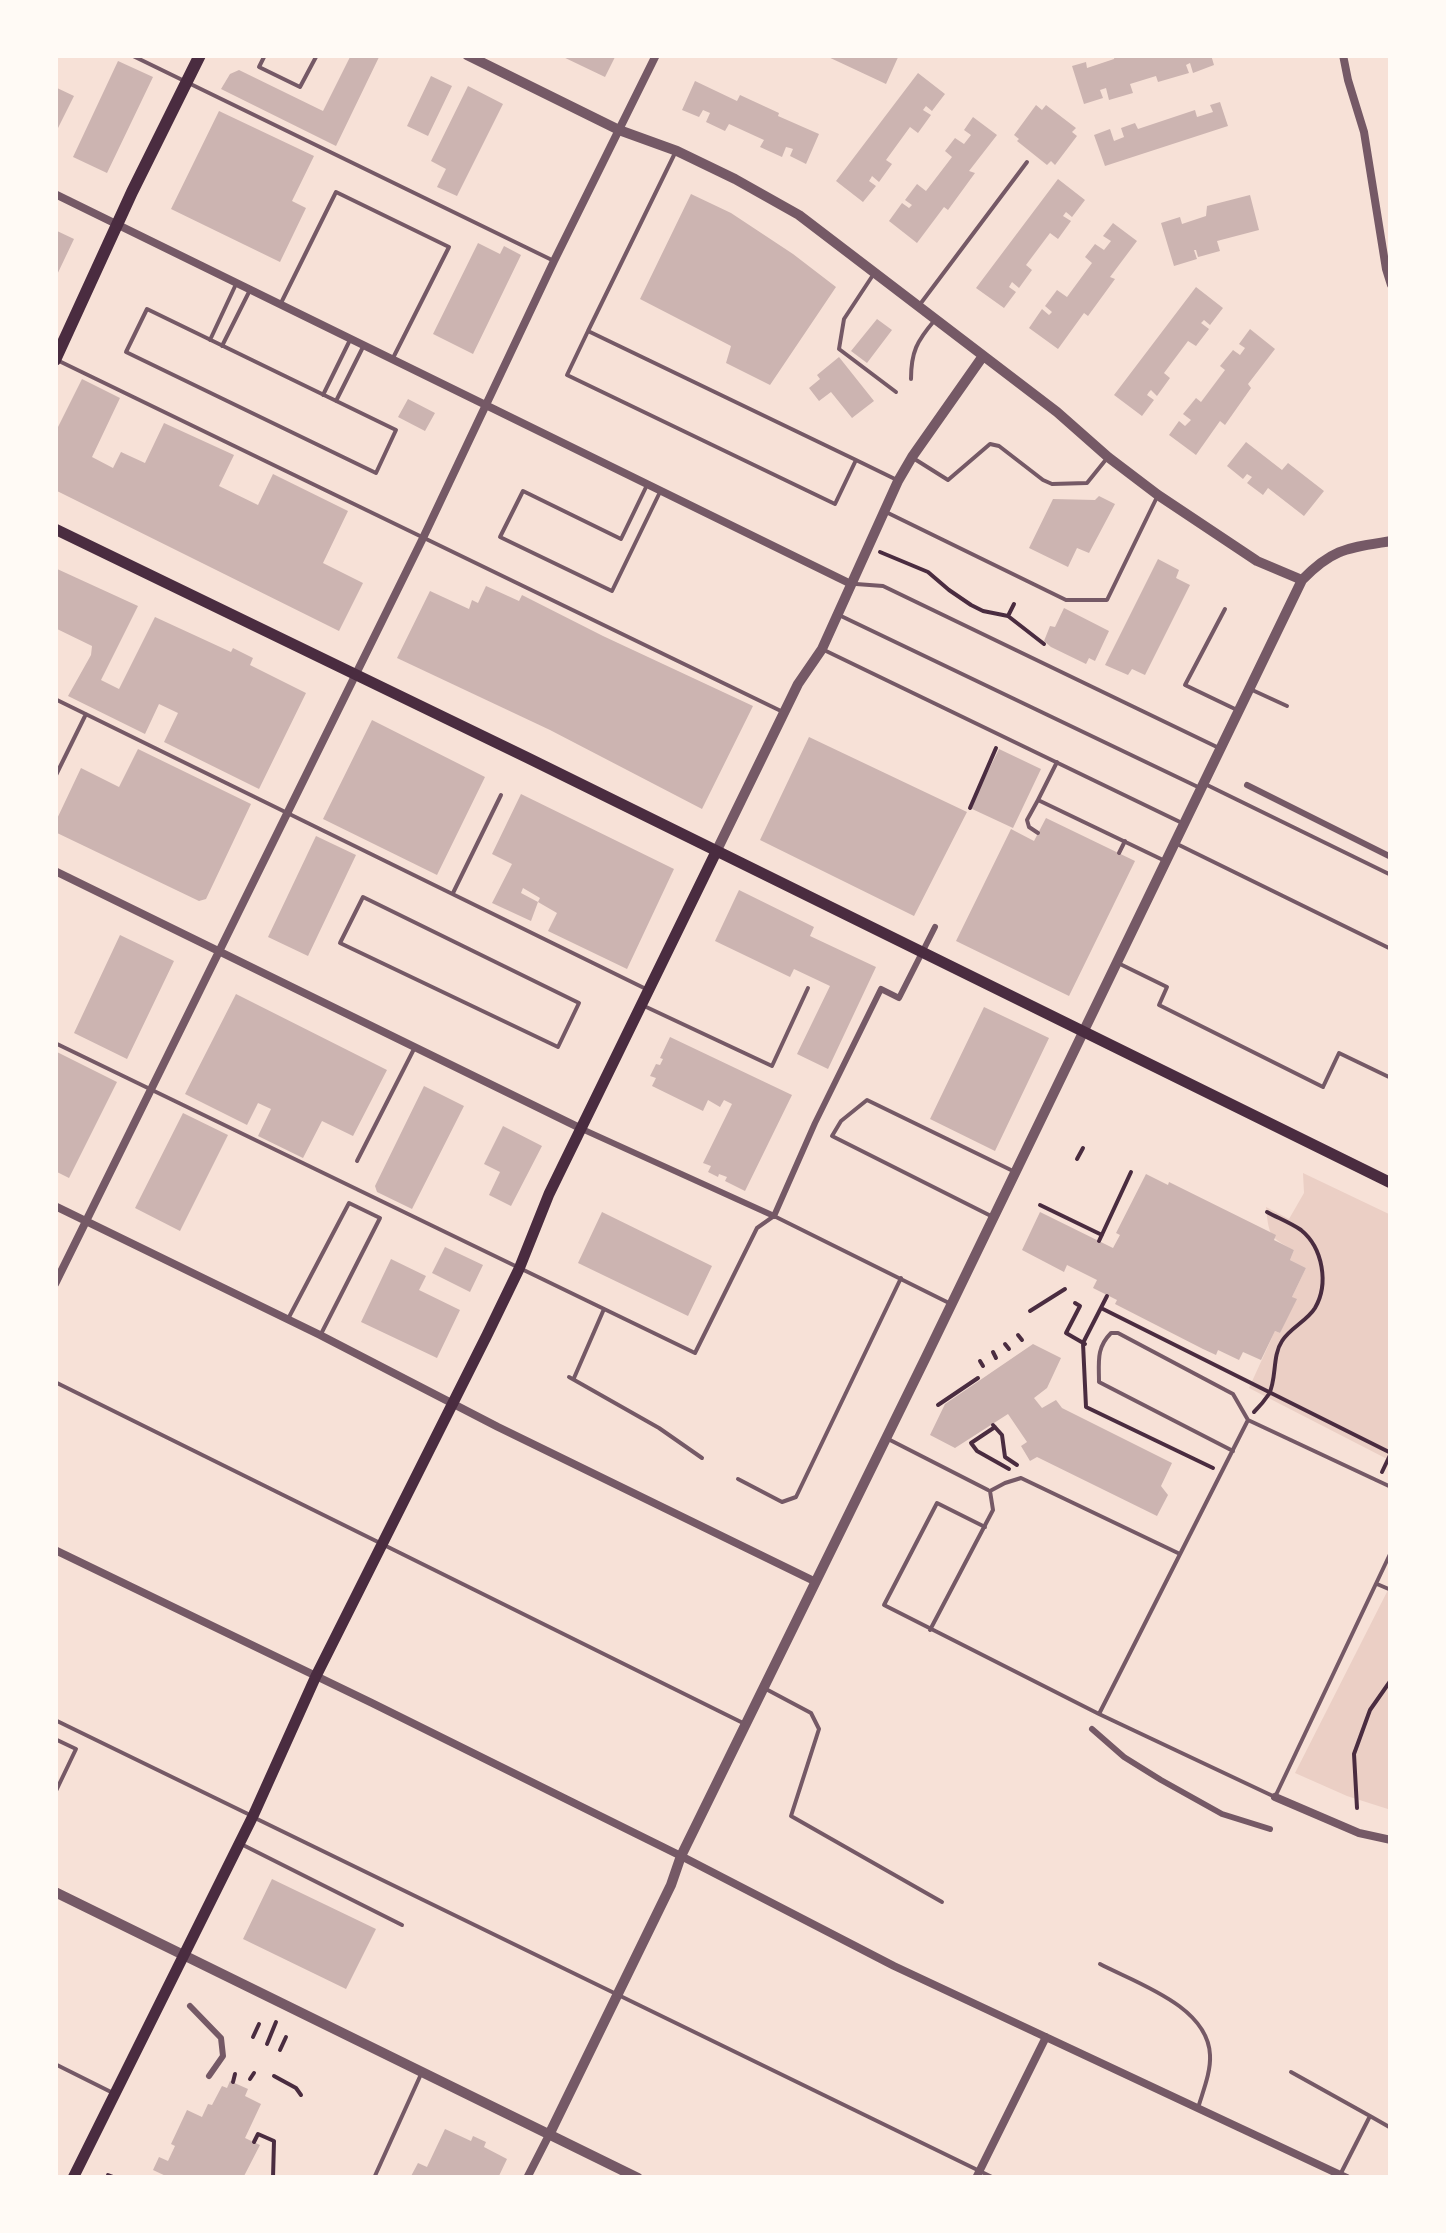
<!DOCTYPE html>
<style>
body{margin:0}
#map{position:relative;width:1446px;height:2233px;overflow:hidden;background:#f7e1d7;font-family:"Roboto Condensed",sans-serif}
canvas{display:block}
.frame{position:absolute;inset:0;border:58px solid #fffaf5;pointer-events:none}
</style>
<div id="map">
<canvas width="1446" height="2233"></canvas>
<div class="frame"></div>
</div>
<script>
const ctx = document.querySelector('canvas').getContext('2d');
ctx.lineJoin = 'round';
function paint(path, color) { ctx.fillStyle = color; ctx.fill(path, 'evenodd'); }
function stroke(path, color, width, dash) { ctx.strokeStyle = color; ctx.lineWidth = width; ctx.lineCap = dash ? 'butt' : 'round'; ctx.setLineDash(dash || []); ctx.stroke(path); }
const green = new Path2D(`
 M1303,1173L1391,1215V1461L1249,1388L1275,1331L1280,1333L1292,1297L1306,1268L1290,1260L1294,1250C1268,1237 1269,1234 1266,1207L1289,1219L1304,1193Z
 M1391,1584V1810L1347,1796L1295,1773Z`);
const building = new Path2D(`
 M351,55H380L336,146L221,89L230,74L239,70L323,111Z
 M559,55H616L605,77Z
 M824,55H899L886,84Z
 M1115,55H1211L1214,65L1193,73L1190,63L1186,65L1189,73L1158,82L1156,76L1130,84L1133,93L1109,100L1106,88L1100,90L1103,98L1084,104L1072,66L1086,62L1087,68L1114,59Z
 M118,61L153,77L107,173L73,157Z
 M918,73L945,94L932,111L926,106L923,110L931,115L918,133L910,127L886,160L892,164L879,182L872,176L871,178L869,181L876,186L863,202L836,181Z
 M431,76L452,86L428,136L407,126Z
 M695,81L737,101L740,95L779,113L778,116L819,134L806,164L790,156L793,149L790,148L786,147L782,157L760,147L764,140L729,124L725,131L706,122L710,113L703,110L699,117L682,110Z
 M468,86L503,104L457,196L437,187L446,169L431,161Z
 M55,87L74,96L55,134Z
 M1220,102L1228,126L1105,166L1094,135L1110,129L1114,141L1124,137L1121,128L1135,123L1138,129L1195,110L1197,117L1213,112L1210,105Z
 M1036,105L1042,110L1046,105L1076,128L1072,132L1077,136L1055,165L1051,161L1047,165L1017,141L1019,139L1014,135Z
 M219,111L314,156L292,201L306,208L280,262L171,209Z
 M973,117L997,135L969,171L975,173L948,210L944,207L917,243L889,221L902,203L909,208L912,205L905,200L917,184L926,191L952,157L945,151L955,138L964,144L971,135L964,130Z
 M1058,179L1085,200L1072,217L1066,212L1063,216L1071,221L1058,239L1050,233L1026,265L1032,270L1019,288L1012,282L1009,287L1016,292L1004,308L976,288Z
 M691,194L731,213L793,254L836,287L770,385L726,363L731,346L640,299Z
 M1250,195L1259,230L1217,241L1220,251L1202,256L1198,257L1196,250H1194L1197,259L1174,266L1161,223L1180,217L1182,224L1206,216L1207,206Z
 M1113,223L1137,241L1110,277L1115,279L1088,316L1084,313L1058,349L1029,328L1042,309L1049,315L1052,312L1045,306L1057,290L1067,297L1092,263L1085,257L1095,244L1104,250L1111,241L1103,236Z
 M55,230L74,239L55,279Z
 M478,243L500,254L504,246L521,255L473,354L433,334Z
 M1196,287L1223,308L1210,325L1204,320L1201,323L1209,329L1196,346L1188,341L1164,373L1170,378L1157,396L1151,390L1149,392L1147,395L1154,400L1142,416L1114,395Z
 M877,319L892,330L867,363L851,351Z
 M1250,329L1275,349L1248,384L1251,388L1225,425L1220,421L1196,455L1169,435L1179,421L1185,426L1191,420L1183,414L1196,398L1201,402L1225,370L1220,366L1233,350L1240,355L1245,348L1239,344Z
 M839,357L874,401L852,418L831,392L819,401L809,388L820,379L817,375Z
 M82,379L120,398L92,457L113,468L121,452L145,463L164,423L234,455L219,486L258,505L273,474L348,511L323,563L363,583L339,631L55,490V433Z
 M408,399L435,413L425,431L398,417Z
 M1246,442L1282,470L1288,463L1324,491L1304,516L1268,488L1263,495L1247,483L1252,477L1247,474L1243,479L1227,466Z
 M1099,496L1115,504L1089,553L1077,548L1068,567L1029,548L1053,499L1095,500Z
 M1158,559L1179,570L1176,578L1190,585L1145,675L1132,669L1128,675L1105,665Z
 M55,568L138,606L101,680L119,689L155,617L231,652L233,648L253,658L250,665L306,693L259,789L164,742L178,713L159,704L145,734L68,696L91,655L92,646L55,628Z
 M486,586L519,601L522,595L603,636L753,706L702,809L550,730L397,658L430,591L469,609L472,600L478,603Z
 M1064,608L1109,631L1095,661L1089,658L1086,664L1051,647L1044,641L1050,626L1055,627Z
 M372,720L485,777L437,875L323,819Z
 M809,737L967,812L914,916L760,840Z
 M138,749L251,804L206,899L199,901L55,832V823L81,768L119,787Z
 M999,749L1041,769L1013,828L970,808Z
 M521,794L674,869L627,969L548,931L557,913L538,902L540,898L523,888L521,893L538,902L531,921L492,903L512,864L492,854Z
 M1046,818L1135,861L1069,996L956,941L1011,829L1034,841Z
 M316,836L356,855L308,956L268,937Z
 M739,890L814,927L810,936L876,967L828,1069L797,1054L830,986L794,969L790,977L715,941Z
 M120,935L174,961L127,1059L74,1033Z
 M236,994L387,1070L353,1136L322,1121L303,1158L258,1136L271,1109L258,1103L247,1125L185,1094Z
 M984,1007L1049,1038L995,1151L930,1119Z
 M670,1037L792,1095L745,1191L725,1181L727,1177L719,1174L718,1177L708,1172L711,1166L703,1163L732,1104L724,1100L720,1107L708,1100L703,1111L652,1086L656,1078L650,1076L656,1064L660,1065L663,1059L660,1058Z
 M55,1051L117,1082L69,1178L55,1171Z
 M424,1086L464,1106L412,1209L377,1192L375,1186Z
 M183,1113L228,1135L180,1231L135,1208Z
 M503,1126L542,1146L511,1206L489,1195L500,1172L484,1164Z
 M1146,1174L1168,1185L1169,1182L1276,1235L1274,1240L1294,1250L1290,1260L1306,1268L1292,1297L1297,1299L1280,1333L1275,1331L1261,1360L1243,1352L1239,1360L1218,1350L1216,1355L1203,1349L1115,1304L1117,1300L1093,1288L1097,1280L1067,1265L1064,1272L1022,1250L1040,1212L1113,1248L1120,1235L1116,1233Z
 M602,1212L712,1266L688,1316L578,1263Z
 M445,1247L483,1265L470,1292L432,1273Z
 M391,1259L426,1276L419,1290L460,1310L437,1358L361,1322Z
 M1033,1344L1061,1358L1047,1388L1034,1398L1042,1408L1056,1400L1062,1408L1172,1463L1161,1486L1168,1495L1157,1516L1037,1457L1030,1461L1021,1446L1027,1442L1008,1414L955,1448L930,1435L945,1404Z
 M272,1879L376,1929L346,1989L243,1939Z
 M230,2081L248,2089L245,2096L261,2104L245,2138L260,2145L243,2178H170L153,2170L159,2157L168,2161L175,2146L171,2144L187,2110L202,2117L208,2104L212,2105L222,2086L227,2088Z
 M445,2129L471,2141L473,2136L486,2142L484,2147L507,2159L498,2178H410L418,2163L427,2167Z`);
const path = new Path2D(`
 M880,552L928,572L949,590L971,605L983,611L1008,616L1044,644
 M1008,616L1014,604
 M970,808L996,748
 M1077,1159L1083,1148
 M1040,1205L1102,1235
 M1099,1241L1131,1172
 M1107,1296L1083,1343L1086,1407L1213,1468
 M1075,1303L1080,1306L1066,1333L1085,1344
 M1101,1308L1391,1453
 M1030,1311L1065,1289
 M1018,1335L1022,1340
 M1005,1344L1009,1349
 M993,1352L996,1358
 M980,1361L983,1366
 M938,1405L978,1378
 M1254,1412C1259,1407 1265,1400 1269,1394C1277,1378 1272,1356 1282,1341C1290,1328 1307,1321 1315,1308C1329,1284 1323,1248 1301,1230C1291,1223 1278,1218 1267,1212
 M993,1425L1002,1435L1005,1457L1017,1465
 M995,1427L971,1443L977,1451L1009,1469
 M1382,1472L1391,1453
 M1357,1808L1354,1754L1370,1710L1391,1680
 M253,2037L259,2024
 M267,2044L276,2022
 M280,2050L286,2037
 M274,2076L296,2088L301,2095
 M250,2079L254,2073
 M233,2082L235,2074
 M254,2142L258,2134L274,2141L273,2178
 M108,2175L116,2178`);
const service = new Path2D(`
 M131,55L554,261
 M265,55L259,67L300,87L317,55
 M873,275L844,319L839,349L896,392
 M281,303L336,192L449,247L393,358
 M921,303L1027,162
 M147,309L396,430L376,473L126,352Z
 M588,331L856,460L835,504L567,375Z
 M588,331L676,151
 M210,340L237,282
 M222,346L249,292
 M59,361L783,712
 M911,379C911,352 917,341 934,321
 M323,395L349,342
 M336,401L363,347
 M913,458L948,480L990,444L999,446L1043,480L1052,484L1087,483L1108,457
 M856,460L897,480
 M648,483L621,539L523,491L500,537L612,591L660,492
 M888,513L1066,600H1107L1158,495
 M856,584L883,586L1219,748
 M1225,609L1185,685L1235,709
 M841,616L1198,787
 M824,650L1180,822
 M1250,689L1287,706
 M55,699L644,988
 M1057,762L1038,800L1163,860
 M55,777L86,714
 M1205,784L1391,875
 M1038,833L1029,827L1027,820L1038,800
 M1175,843L1391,949
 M1119,853L1125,841
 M453,893L501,795
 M363,897L579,1003L558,1047L340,943Z
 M1120,964L1167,987L1159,1005L1323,1087L1339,1053L1391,1078
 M642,1005L772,1066L808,988
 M55,1043L695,1353L757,1228L774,1216L951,1304
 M357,1161L415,1047
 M993,1217L832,1136L841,1121L867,1100L1015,1172
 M288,1319L349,1203L380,1218L321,1334
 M569,1377L659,1428L702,1458
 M574,1378L604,1309
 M55,1382L378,1542
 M890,1440L988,1490
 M1233,1451L1099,1382C1099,1362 1096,1348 1111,1333H1118L1233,1394L1248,1420L1391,1487
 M738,1479L782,1502L796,1497L901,1278
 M990,1491L1005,1483L1021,1478L1180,1554
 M985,1527L937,1503L884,1605L1099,1714L1275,1797L1391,1552
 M386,1546L745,1724
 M1377,1584L1391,1590
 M930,1630L993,1510L990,1491
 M764,1688L811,1713L819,1729L791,1816L942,1902
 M1099,1714L1248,1420
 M55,1720L248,1814
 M55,1739L76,1749L55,1793
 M257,1819L994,2178
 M243,1845L402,1925
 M1100,1964C1136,1983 1208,2006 1210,2055C1211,2072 1203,2091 1198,2108
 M55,2064L113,2093
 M1291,2072L1370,2116L1340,2175
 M1370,2116L1391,2128
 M374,2178L422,2072`);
const pedestrian = new Path2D(`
 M1247,785L1391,857
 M582,1129L774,1216L815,1123L881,989L899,998L935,927
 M1092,1729L1124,1757L1161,1780L1222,1814L1270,1829
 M190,2006L221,2038L223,2056L209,2076`);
const minor = new Path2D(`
 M1343,55L1348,80L1364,132L1386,269L1391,285
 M55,194L851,584
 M55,871L582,1129
 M55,1206L320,1335L498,1427L816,1582
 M55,1284L423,538L554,261L656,55
 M55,1550L372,1703L681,1856L894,1966L1347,2178
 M1275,1797L1359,1833L1391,1840
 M527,2178L549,2135
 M976,2178L1046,2037`);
const tertiary = new Path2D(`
 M467,55L619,130L677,151L735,179L799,215L1057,412L1108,457L1158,495L1257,561L1302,580
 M716,852L798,684L822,649L898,481L912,457L983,356
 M55,1892L638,2178
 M549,2135L671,1885L681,1856L925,1359L1302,580C1333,548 1348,548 1391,541`);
const secondary = new Path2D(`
 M55,529L528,758L1391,1183
 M73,2178L253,1816L316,1676L487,1335L519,1269L549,1194L716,852`);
const primary = new Path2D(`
 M55,360L132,192L200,55`);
paint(green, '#ebcfc5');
paint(building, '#ccb4b1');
stroke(path, '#4a2c40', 4);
stroke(service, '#755966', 4);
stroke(pedestrian, '#755966', 6);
stroke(minor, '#755966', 8);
stroke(tertiary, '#755966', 10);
stroke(secondary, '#4a2c40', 11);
stroke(primary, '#4a2c40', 12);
</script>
